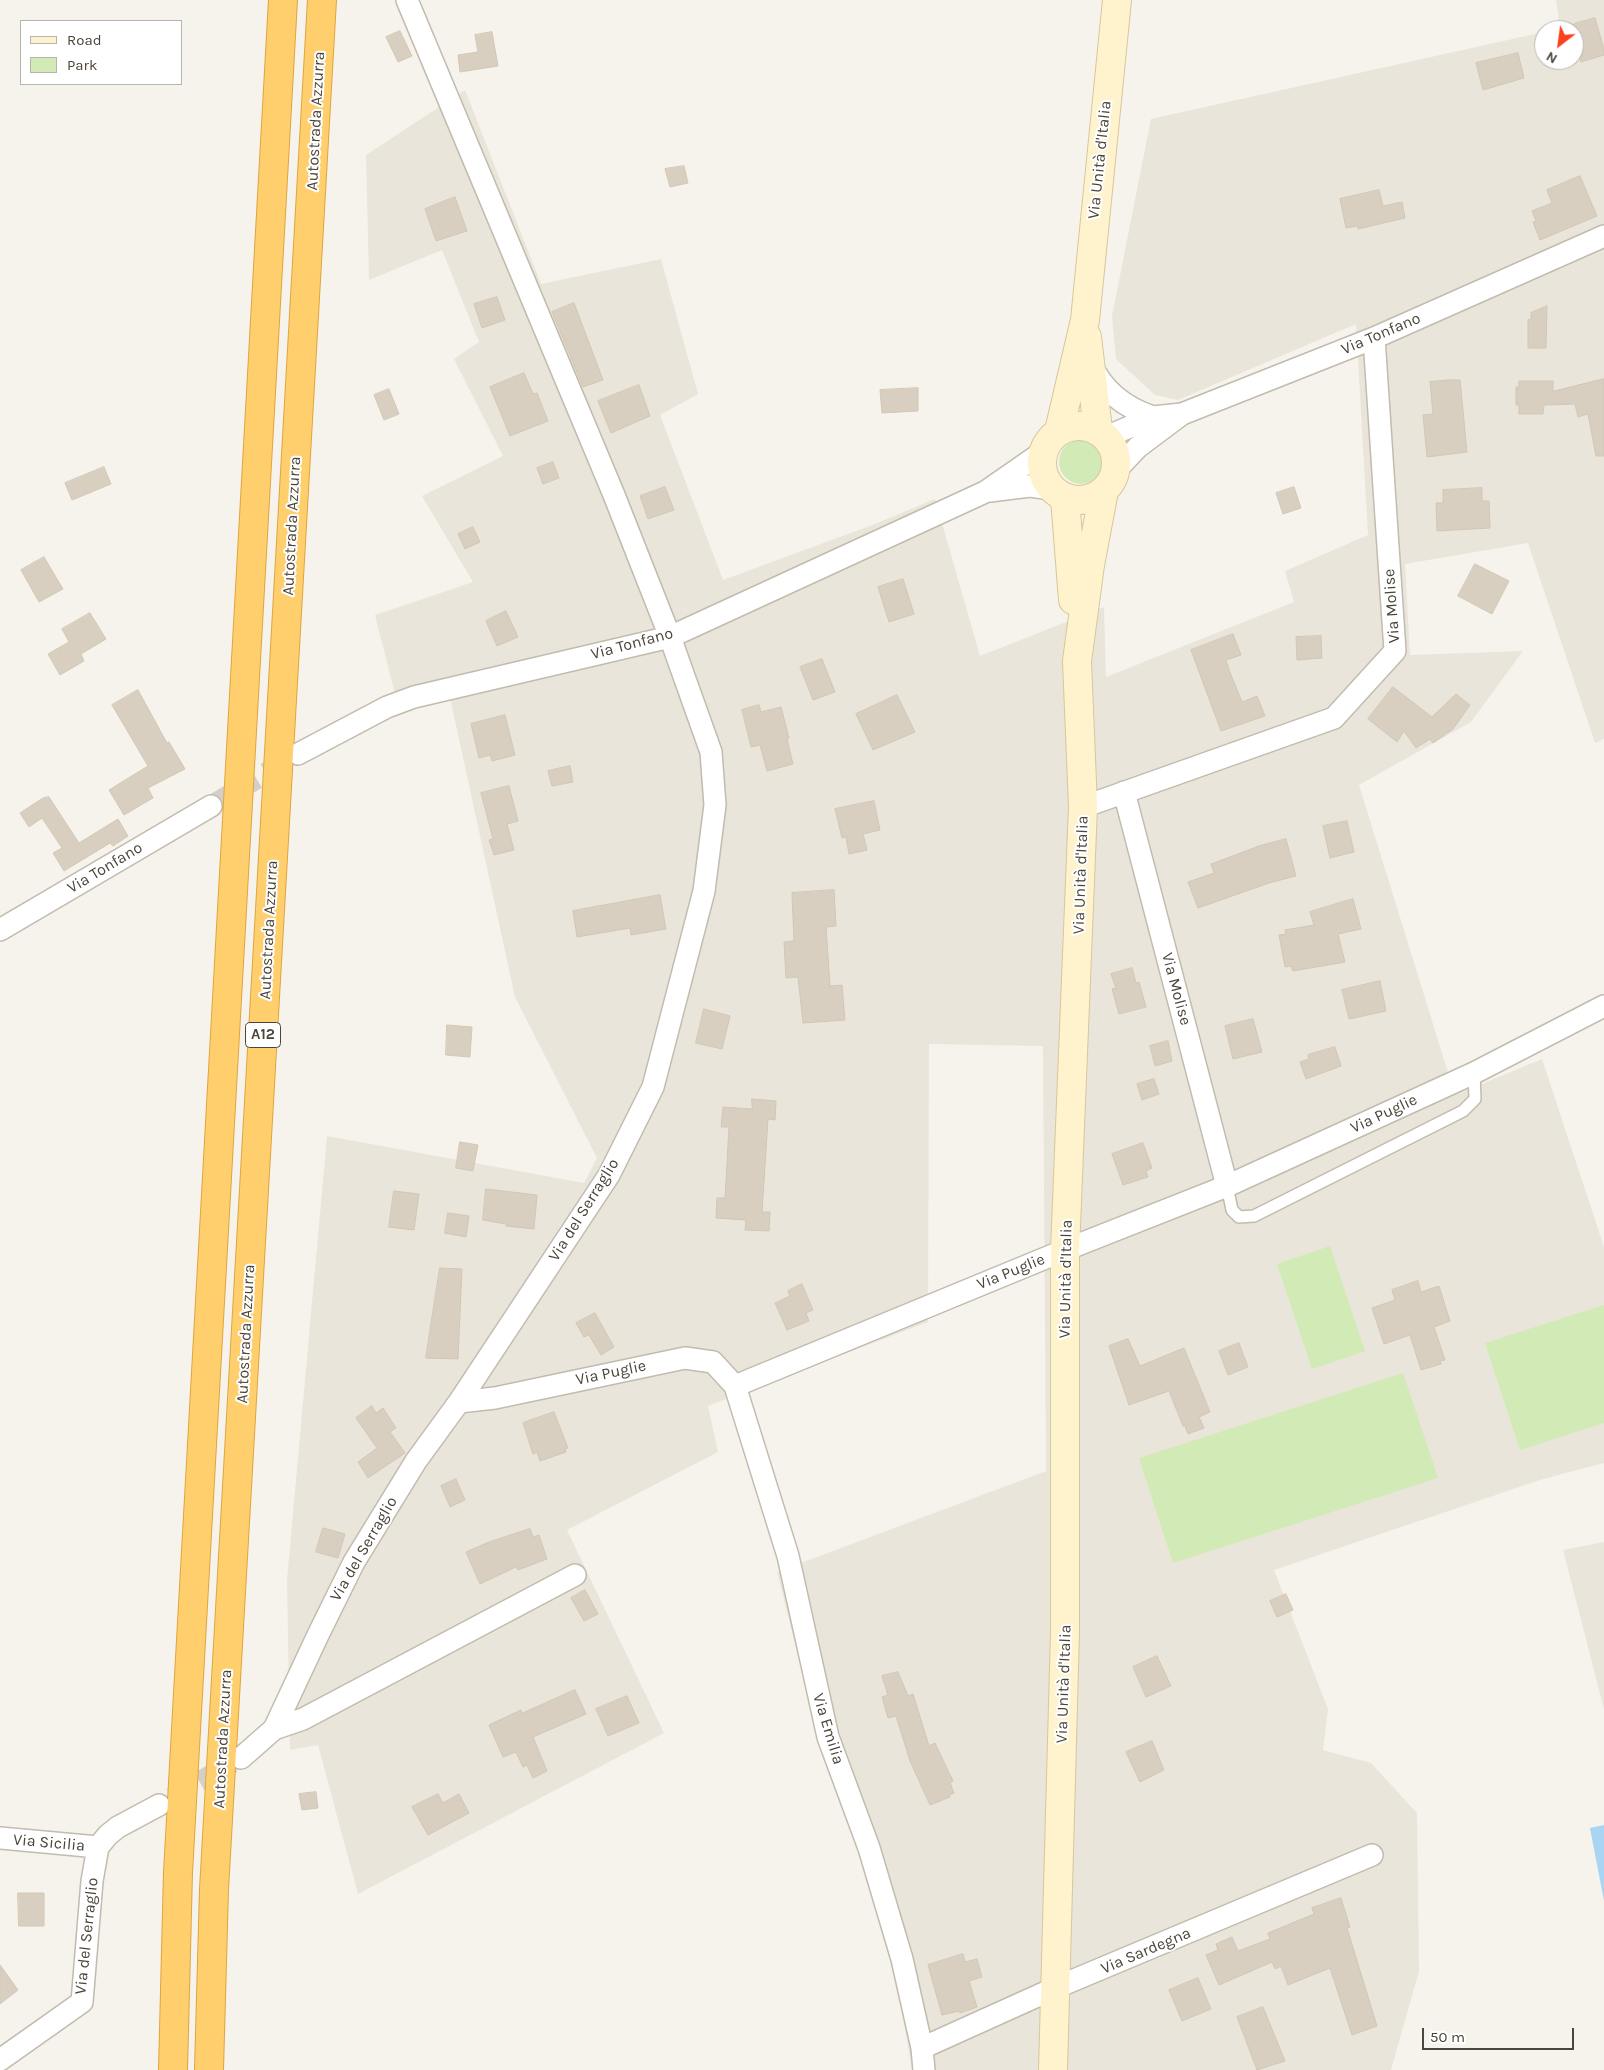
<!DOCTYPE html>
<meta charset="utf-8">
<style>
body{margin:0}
#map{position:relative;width:1604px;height:2070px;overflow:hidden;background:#f6f3ec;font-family:Karla,sans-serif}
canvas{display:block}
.legend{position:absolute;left:20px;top:20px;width:162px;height:65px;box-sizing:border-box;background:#fff;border:1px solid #b7b4b0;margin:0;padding:6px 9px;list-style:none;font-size:15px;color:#4b4439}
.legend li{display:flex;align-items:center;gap:10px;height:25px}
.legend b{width:25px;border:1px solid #b7b4b0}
.north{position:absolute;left:1534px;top:20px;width:50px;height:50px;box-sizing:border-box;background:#fff;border:1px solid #b7b4b0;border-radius:50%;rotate:210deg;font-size:14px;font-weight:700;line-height:20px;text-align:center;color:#4b4439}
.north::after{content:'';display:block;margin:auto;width:18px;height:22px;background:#fc3f1d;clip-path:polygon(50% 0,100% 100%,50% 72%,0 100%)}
.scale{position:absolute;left:1422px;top:2028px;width:152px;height:22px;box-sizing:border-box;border:2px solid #4b4439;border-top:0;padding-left:6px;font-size:15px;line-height:18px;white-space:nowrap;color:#4b4439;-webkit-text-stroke:4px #fff;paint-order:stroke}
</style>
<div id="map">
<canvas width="1604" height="2070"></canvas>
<ul class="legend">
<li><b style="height:6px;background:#fff3cd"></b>Road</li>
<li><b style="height:14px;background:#d2eab5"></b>Park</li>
</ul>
<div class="north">N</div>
<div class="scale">50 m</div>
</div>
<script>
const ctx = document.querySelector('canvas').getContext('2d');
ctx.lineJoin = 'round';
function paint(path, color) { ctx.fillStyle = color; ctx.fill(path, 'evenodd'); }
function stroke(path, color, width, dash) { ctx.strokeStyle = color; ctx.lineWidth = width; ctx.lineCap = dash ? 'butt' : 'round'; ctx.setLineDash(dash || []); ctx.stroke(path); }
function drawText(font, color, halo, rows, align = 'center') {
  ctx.font = font + ' Karla,sans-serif'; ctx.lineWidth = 4; ctx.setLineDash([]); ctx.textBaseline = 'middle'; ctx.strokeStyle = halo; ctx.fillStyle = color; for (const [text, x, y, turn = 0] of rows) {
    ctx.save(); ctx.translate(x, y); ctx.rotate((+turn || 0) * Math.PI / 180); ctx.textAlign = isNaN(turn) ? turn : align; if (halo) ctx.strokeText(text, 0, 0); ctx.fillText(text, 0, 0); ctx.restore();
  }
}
const residential = new Path2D(`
 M1556,0H1604V739L1595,743L1528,543L1405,564L1410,655L1523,651L1471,722L1359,785L1455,1095L1542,1059L1604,1247V1463L1543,1479L1274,1570L1328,1709L1323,1750L1371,1763L1417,1813L1419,1971L1391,2070H912L898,1986L858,1851L809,1699L777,1572L1046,1471L1043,1046L929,1044L928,1322L708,1406L718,1452L567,1530L664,1733L358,1894L318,1745L290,1750L287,1580L327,1136L584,1183L597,1158L515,997L446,679L395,694L375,615L473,582L422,496L503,456L454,359L479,342L442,250L369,280L366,155L465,90L541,284L661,259L698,394L660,415L723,580L875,524L935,499L980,656L1104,607L1106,677L1294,602L1285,571L1368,535L1356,324L1178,400L1155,395L1116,359L1112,316L1151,119L1544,32V60H1574V30H1553L1560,28Z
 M1604,1542V1709L1563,1550Z`);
const green = new Path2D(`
 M1059 462a22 22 0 1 1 44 0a22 22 0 1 1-44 0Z
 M1330,1246L1365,1351L1312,1369L1277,1264Z
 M1604,1305V1423L1520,1450L1485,1343Z
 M1403,1373L1438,1478L1173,1563L1139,1458Z`);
const water = new Path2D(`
 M1604,1825V1901L1590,1828Z`);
const building = new Path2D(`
 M1595,18L1604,49V55L1581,62L1579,55L1574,56V24Z
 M400,31L412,56L398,62L386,37Z
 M492,32L498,66L460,72L458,55L478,52L475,35Z
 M1518,53L1524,78L1483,90L1476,63Z
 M684,166L688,183L670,187L665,169Z
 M1580,176L1597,216L1540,240L1533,222L1536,221L1532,211L1552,203L1547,190Z
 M1379,190L1383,206L1402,202L1405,218L1358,229L1357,226L1346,228L1340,199Z
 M455,197L467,231L436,241L425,209Z
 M497,297L505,320L482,328L474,304Z
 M574,303L603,380L583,387L552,312Z
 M1547,306L1546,348H1528V320L1531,319V313Z
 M524,373L533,394L537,393L548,421L510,436L490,387Z
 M1604,379V456H1596L1588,414L1578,417L1575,404L1544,405L1543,414H1519V405H1516V387H1519V381H1553V391Z
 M1449,380H1460L1467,452L1427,457L1423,415L1433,414L1430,382Z
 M639,385L650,416L611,433L598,401Z
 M918,388V411L882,413L880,390Z
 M389,389L399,414L384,420L374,395Z
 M553,462L559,478L543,484L537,468Z
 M104,467L111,484L72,500L65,483Z
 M665,487L674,510L648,519L640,496Z
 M1294,487L1301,508L1283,514L1276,493Z
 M1482,488V501H1489L1490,528L1437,531L1436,503H1443V490Z
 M473,527L480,542L465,549L458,534Z
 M44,557L63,589L39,602L21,570Z
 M1475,564L1509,581L1492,614L1458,596Z
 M903,579L914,614L889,622L878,587Z
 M506,611L518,637L497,646L486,621Z
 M90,613L106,639L81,654L84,661L60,675L48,654L69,642L62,629Z
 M1233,634L1241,655L1226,660L1229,670L1242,702L1257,696L1265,716L1221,731L1191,650Z
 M1321,636L1322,658L1297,660L1296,637Z
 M822,659L835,692L813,700L800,667Z
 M1393,687L1432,717L1456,694L1470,705L1453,729L1433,743L1430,739L1416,748L1404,731L1397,742L1368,719Z
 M138,690L167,743L169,742L185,769L148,788L153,798L124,815L109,790L148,766L112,705Z
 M897,695L915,732L873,750L856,714Z
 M759,705L761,712L781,707L789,738L787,739L793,764L767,771L760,745L751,747L742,710Z
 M505,715L515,755L492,761L490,755L479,758L471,724Z
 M570,766L573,782L552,786L548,771Z
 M509,786L518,821L507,824L514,850L494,855L489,840L493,839L481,793Z
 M49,797L79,843L118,819L128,836L113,846L110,843L64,871L53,853L62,848L42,818L29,827L20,813L43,798Z
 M874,801L880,830L863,834L867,850L849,854L846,837L842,838L835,809Z
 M1347,821L1354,852L1330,858L1323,826Z
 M1286,839L1296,876L1269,883L1198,908L1188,882L1214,873L1211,864L1259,846Z
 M834,890L836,926L826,927L830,986L842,985L845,1020L803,1023L798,977L786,978L784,942L794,941L792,893Z
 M660,895L666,929L631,935L630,928L577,937L573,911Z
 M1353,899L1361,929L1338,934L1345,962L1293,971L1291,966L1285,967L1279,935L1286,934L1285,930L1314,925L1310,912Z
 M1132,968L1136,983L1139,982L1146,1007L1119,1014L1112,989L1116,988L1111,974Z
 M1380,981L1386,1011L1349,1019L1342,990Z
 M704,1009L730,1016L722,1049L696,1043Z
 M1253,1019L1262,1052L1233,1059L1225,1026Z
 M447,1025L472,1027L470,1057L446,1055Z
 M1168,1041L1172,1061L1155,1066L1150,1046Z
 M1335,1047L1341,1066L1306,1079L1300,1062L1309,1059L1308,1055Z
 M1154,1079L1159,1094L1142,1100L1137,1084Z
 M752,1099L776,1101L775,1120L768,1119L762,1212H770L769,1231L745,1230L746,1220L716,1218L717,1198H725L729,1127H721L723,1107L752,1109Z
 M460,1142L478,1145L473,1171L456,1168Z
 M1143,1143L1152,1168L1146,1171L1148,1177L1123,1185L1112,1154Z
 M486,1189L537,1195L534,1229L506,1226V1224L483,1220Z
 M394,1191L419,1194L414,1230L389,1227Z
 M448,1213L469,1216L466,1237L445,1233Z
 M440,1268L462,1269L458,1359L426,1358Z
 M1418,1281L1421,1292L1439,1286L1450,1321L1434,1327L1445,1360L1440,1361L1441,1364L1421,1370L1410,1335L1384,1344L1372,1308L1395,1300L1392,1290Z
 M802,1284L813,1310L806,1313L809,1321L787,1330L775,1303L790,1296L788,1291Z
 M595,1313L614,1347L601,1355L589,1335L584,1337L576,1323Z
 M1128,1339L1140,1366L1184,1348L1210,1412L1199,1417L1204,1428L1188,1434L1185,1426H1183L1169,1391L1129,1405L1109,1346Z
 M1239,1343L1248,1367L1228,1375L1219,1351Z
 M372,1406L376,1413L383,1408L396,1428L390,1432L405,1453L368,1478L358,1462L377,1448L356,1418Z
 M554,1412L568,1448L565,1449L566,1452L540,1461L537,1452L533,1454L523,1423Z
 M456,1479L465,1500L450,1507L441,1486Z
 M323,1528L345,1534L338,1558L316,1552Z
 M530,1529L533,1537L539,1535L547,1559L518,1570L516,1567L480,1584L466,1552L489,1542Z
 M585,1590L598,1614L584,1621L571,1598Z
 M1286,1594L1293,1610L1277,1617L1270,1601Z
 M1157,1656L1171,1686L1146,1697L1133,1667Z
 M898,1672L908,1696L913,1694L929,1746L935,1743L953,1781L950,1783L954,1793L949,1795L950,1797L930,1805L910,1761L896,1716L888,1718L882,1697L888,1695L882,1676Z
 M575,1690L586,1714L533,1737L547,1771L533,1778L527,1765L523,1767L516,1752L503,1757L489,1725L521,1710L522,1713Z
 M627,1696L639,1723L608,1736L596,1709Z
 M1152,1741L1164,1770L1140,1782L1126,1752Z
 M316,1792L318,1808L302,1810L299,1794Z
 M438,1794L443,1803L459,1794L469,1813L428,1835L412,1807Z
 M18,1893H44V1926H19Z
 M1341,1898L1350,1927L1347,1928L1377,2026L1352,2035L1330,1968L1288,1985L1281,1966L1275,1969L1272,1962L1219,1985L1206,1955L1218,1950L1216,1944L1232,1937L1238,1951L1270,1939L1268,1933L1314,1914L1312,1908Z
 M963,1954L965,1962L977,1959L982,1977L969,1981L977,2007L960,2013L959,2011L942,2015L928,1965Z
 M0,1965L18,1990L0,2004Z
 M1198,1978L1211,2009L1182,2021L1169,1990Z
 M1263,2007L1285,2061L1257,2070L1237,2017Z`);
const streetTunnel = new Path2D(`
 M211,806L288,760
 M172,1798L232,1763`);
const lane = new Path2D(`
 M1227,1186L1232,1210L1239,1217L1254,1216L1463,1111L1475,1099L1474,1073`);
const street = new Path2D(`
 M1091,364C1103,391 1126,408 1153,417
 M1106,437L1153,417L1182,414L1374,338L1604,236
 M1117,469L1138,447L1182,414
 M990,491L1030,486L1052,489
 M298,754L387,707L414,697L670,637L985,492L1044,451
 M1124,792L1227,1186
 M1083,807L1334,718L1395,651L1374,338
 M0,930L211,806
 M735,1386L788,1556L828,1737L869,1848L902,1959L922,2048L924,2070
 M459,1402L495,1398L685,1358L713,1362L735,1386L1065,1250L1227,1186L1474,1073L1604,1006
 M274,1729L303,1719L575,1575
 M241,1758L274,1729L318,1635L354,1562L416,1461L459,1402L609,1175L653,1087L704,891L715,805L711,752L670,637L614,495L407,0
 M0,1838L98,1847
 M922,2048L1055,1988L1372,1855
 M0,2060L82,2002L92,1881L98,1847L108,1835L118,1827L159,1805`);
const secondary = new Path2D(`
 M1087,337L1098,430
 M1042 463a37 37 0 1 1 74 0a37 37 0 1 1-74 0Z
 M1059,431L1085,320L1117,0
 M1065,498L1073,600
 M1053,2070L1065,1632V1250L1083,807L1077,661L1090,565L1104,491`);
const highway = new Path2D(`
 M173,2070L178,1872L283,0
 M209,2070L214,1889L322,0`);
const shields = [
 [263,1035,35]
];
const shieldNames = [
 ["A12",263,1035]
];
const streetNames = [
 ["Autostrada Azzurra",316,121,-87],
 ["Via Unità d'Italia",1100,160,-84],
 ["Via Tonfano",1381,334,-23],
 ["Autostrada Azzurra",292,526,-87],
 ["Via Molise",1392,606,-94],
 ["Via Tonfano",632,644,-15],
 ["Via Tonfano",105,868,-31],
 ["Via Unità d'Italia",1081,875,-88],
 ["Autostrada Azzurra",269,930,-87],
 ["Via Molise",1176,989,75],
 ["Via Puglie",1384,1114,-25],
 ["Via del Serraglio",584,1210,-58],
 ["Via Puglie",1011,1272,-22],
 ["Via Unità d'Italia",1066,1279,-89],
 ["Autostrada Azzurra",246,1334,-87],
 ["Via Puglie",611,1373,-12],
 ["Via del Serraglio",364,1549,-60],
 ["Via Unità d'Italia",1064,1684,-88],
 ["Via Emilia",828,1729,73],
 ["Autostrada Azzurra",223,1739,-87],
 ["Via Sicilia",49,1843,5],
 ["Via del Serraglio",87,1936,-84],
 ["Via Sardegna",1146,1951,-23]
];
paint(residential, '#eae5da');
paint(green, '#d2eab5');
paint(water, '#a9d4f2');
paint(building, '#d8cfc1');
stroke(building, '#d3c7b4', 1);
stroke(streetTunnel, '#d4d0c8', 21, [21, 11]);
stroke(lane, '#c2bbae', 14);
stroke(street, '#c2bbae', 24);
stroke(secondary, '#d6c79b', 30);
stroke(highway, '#e0a43c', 30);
stroke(lane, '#fff', 11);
stroke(street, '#fff', 21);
stroke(secondary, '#fff3cd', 28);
stroke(highway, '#ffcf6e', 28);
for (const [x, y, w] of shields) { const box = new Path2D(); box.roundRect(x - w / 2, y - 12.5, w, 25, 4); ctx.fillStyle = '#fff'; ctx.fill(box); stroke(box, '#4b4439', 1); }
drawText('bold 15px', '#4b4439', null, shieldNames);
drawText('16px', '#4b4439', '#fff', streetNames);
</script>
